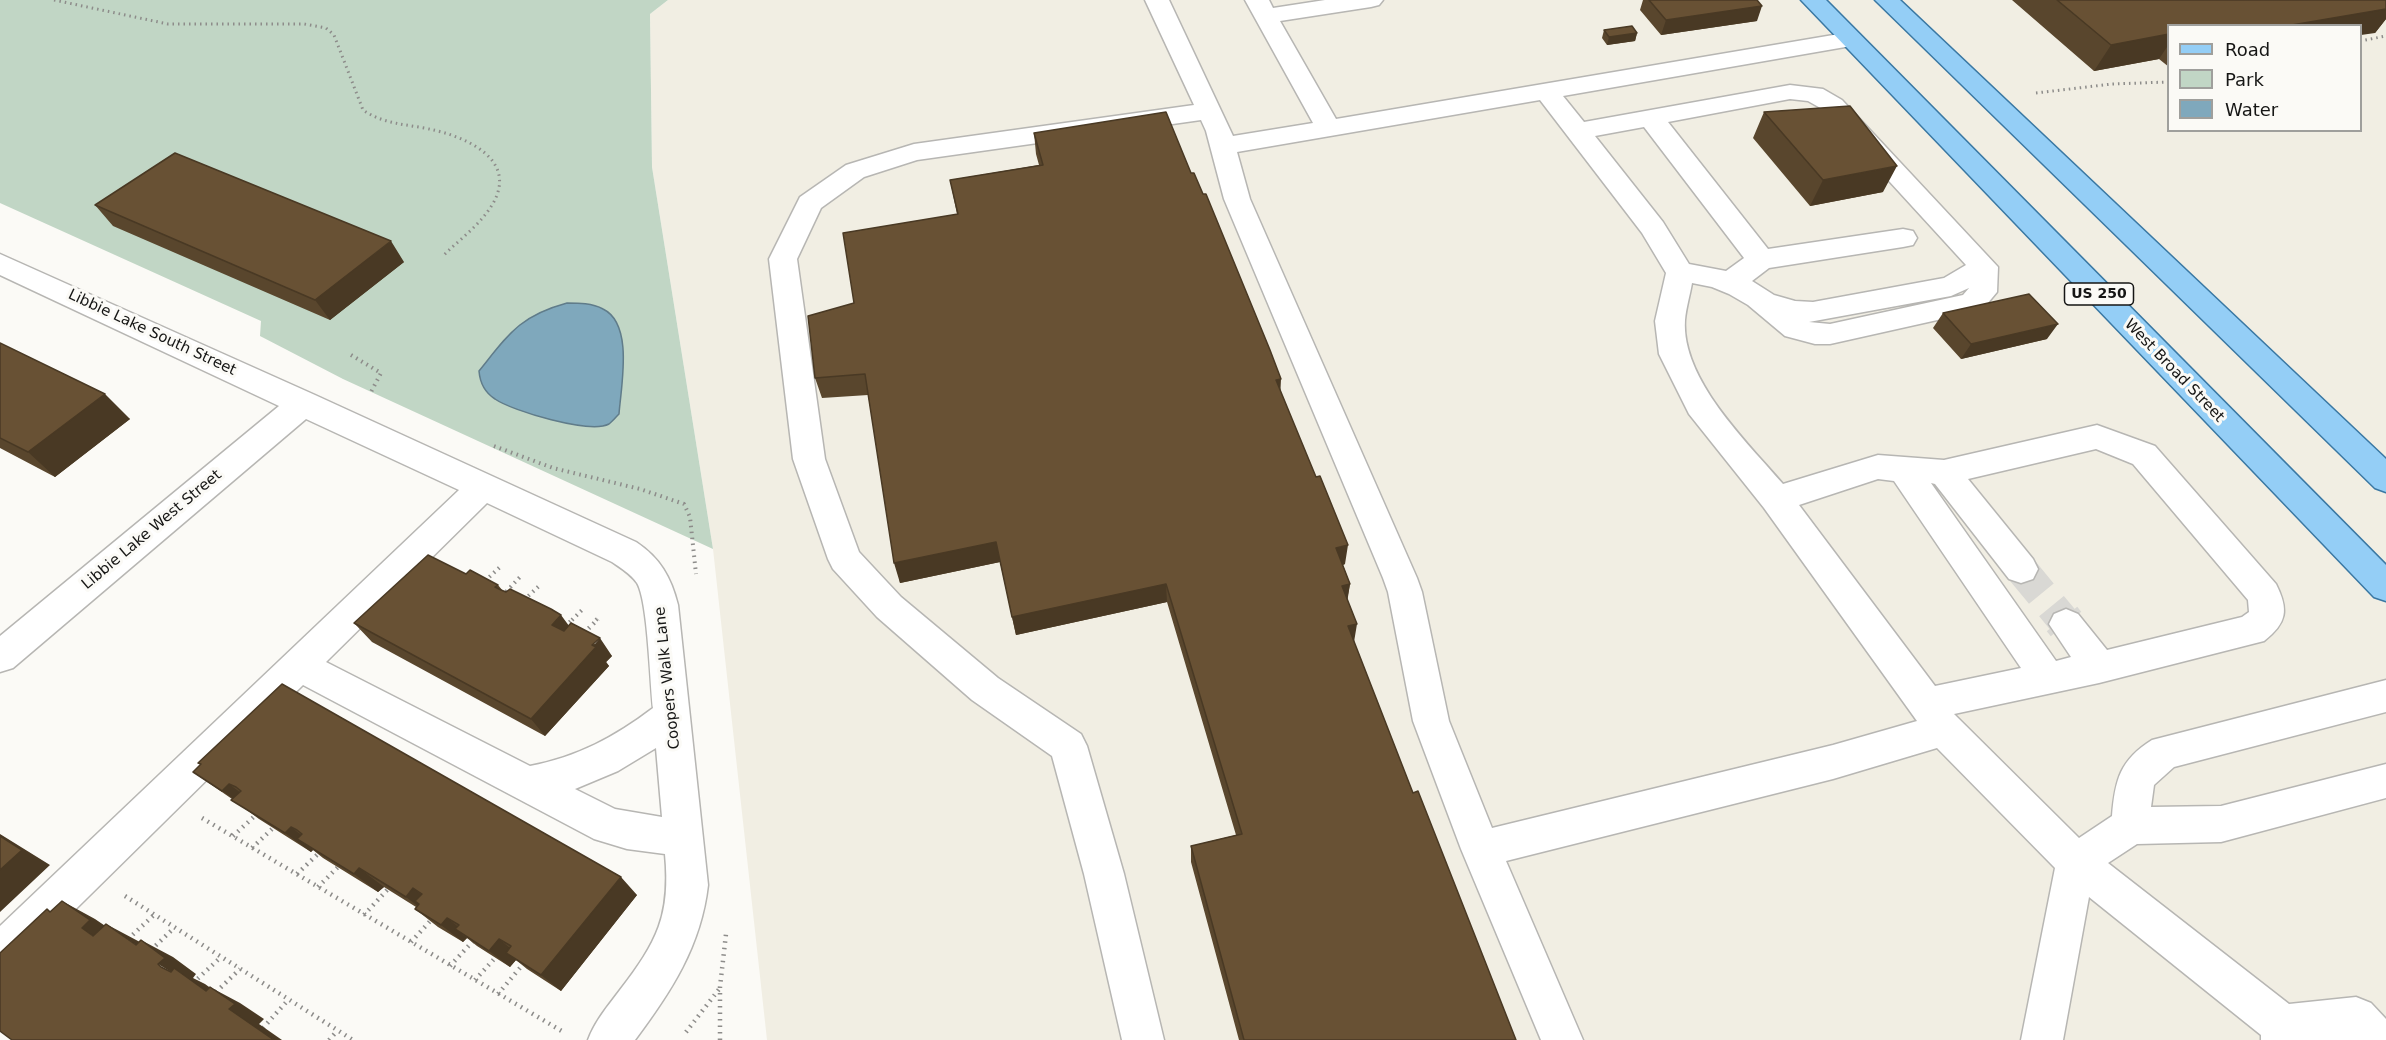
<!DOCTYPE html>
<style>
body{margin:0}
#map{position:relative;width:2386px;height:1040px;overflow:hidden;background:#fbfaf6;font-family:"DejaVu Sans",sans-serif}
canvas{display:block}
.legend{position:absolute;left:2167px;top:24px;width:195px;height:108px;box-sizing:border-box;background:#fbfaf6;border:2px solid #9f9f9c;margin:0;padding:8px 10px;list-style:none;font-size:18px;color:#161615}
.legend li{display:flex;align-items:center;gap:12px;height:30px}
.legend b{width:30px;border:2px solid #9f9f9c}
</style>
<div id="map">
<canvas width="2386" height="1040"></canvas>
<ul class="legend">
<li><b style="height:8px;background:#94cef6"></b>Road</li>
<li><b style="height:16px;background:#c1d6c5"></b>Park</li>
<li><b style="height:16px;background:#7fa8bc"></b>Water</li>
</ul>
</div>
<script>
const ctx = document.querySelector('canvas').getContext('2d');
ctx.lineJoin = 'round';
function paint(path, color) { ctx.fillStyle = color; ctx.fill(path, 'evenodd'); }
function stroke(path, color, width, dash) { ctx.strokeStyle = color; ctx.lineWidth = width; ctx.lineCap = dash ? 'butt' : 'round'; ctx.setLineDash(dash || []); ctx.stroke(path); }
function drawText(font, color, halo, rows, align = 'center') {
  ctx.font = font + ' "DejaVu Sans",sans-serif'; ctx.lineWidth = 6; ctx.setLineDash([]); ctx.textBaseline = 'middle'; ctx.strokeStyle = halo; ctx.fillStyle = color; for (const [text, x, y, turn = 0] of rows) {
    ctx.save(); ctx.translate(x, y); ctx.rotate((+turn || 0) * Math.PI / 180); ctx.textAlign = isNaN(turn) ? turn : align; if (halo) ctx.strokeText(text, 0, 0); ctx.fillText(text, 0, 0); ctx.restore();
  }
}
const built = new Path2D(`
 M668,0H2386V1040H767L713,549L652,167L650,14ZM2168,26H2360V130H2168Z`);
const green = new Path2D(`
 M0,0H668L650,14L652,167L713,549L343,379L260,336L261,321L0,203Z`);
const water = new Path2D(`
 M567,303C579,303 592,303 603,309C634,324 621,386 619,414C616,417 612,422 609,424C590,434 512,411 495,399C484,392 480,383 479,371C508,335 519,316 567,303Z`);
const minorTunnelFar1 = new Path2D(`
 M2021,569L2063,620`);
const minorTunnel = new Path2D(`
 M2062,619L2066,624`);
const pathFar2 = new Path2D(`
 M54,0L168,24H304L326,28L334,35L363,110C383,124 405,124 429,129C464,136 520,159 492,205C480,225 460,239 444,255
 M2360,41L2386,36
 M2036,93L2112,84L2168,82`);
const pathFar1 = new Path2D(`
 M351,355L381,373L371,392
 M494,446L553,468L640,489L684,504L690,517L696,574
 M485,581L500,567
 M502,596L520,577
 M524,600L539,586
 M572,620L584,608
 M596,620L600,616`);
const path = new Path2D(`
 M565,627L573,619
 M584,633L598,619
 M202,818L565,1033
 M233,836L257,814
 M252,848L273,828
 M297,874L320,852
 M318,887L338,867
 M125,896L353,1040
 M364,915L388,889
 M128,939L154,915
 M411,942L433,918
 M151,950L174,928
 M450,966L474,940
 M475,980L495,958
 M193,983L221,957
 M216,992L240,969
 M498,994L525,962
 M263,1028L289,999
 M686,1032L720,988
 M329,1040L337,1031
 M720,1040V987L726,934`);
const minor = new Path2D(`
 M1145,0H1169L1233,136L1313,123L1245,0H1269L1273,8L1325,0H1383L1379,5L1371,7L1280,21L1336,119L1851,32L1859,34L1863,39L1859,44L1851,46L1563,96L1584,122L1790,85L1823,89L1842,100L1998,267L1997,292L1982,310L1830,344H1815L1785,336L1748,305L1729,294L1712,287L1692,283C1690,295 1686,308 1685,320C1681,379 1747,442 1783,484L1878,455L1944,460L2097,425L2155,446L2276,584C2289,610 2287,623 2264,641L2099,683L1954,714L2079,838L2112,816C2115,780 2120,760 2152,740L2386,680V712L2174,767L2154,785L2151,807L2221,806L2386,764V798L2221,842L2137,844L2108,863L2289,1004L2356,997L2371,1003L2386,1019V1040H2261V1035L2089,897L2063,1040H2021L2055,868L1937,748L1833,779L1506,861L1583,1040H1541L1461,849L1413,721L1388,592L1383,578L1224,199L1206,131L1201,120L917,160L864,177L821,208L797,259L825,459L859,552L901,597L998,678L1081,734L1087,746L1124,874L1164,1040H1122L1084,874L1052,756L972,700L877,617L833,569L828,559L793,459L769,259L800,197L846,165L914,144L1194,105ZM1790,99L1808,101L1824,110L1966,265L1944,278L1813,302L1795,301L1774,295L1752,281L1769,268L1903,247L1913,245L1917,238L1913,231L1903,229L1768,249L1668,122ZM1540,100L1642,233L1666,273L1655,321L1659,354L1689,414L1764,508L1917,721L1833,745L1492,828L1449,721L1422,592L1417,578L1250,199L1237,152ZM1644,127L1744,258L1726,271L1689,264L1663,222L1595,136ZM1969,288L1963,295L1830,324L1809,322L1951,296ZM2096,449L2133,464L2248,600L2249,612L2242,617L2107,650L2078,614L2066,609L2054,614L2049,624L2071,657L2056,661L1931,483L1935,484L2009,579L2021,583L2033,579L2038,569L2033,559L1968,479ZM1878,479L1894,481L2021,668L1935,686L1799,505Z
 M0,254L315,395L636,542C660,558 671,577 678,605L708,885C701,946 671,992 635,1040H588C595,1021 608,1006 620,990C657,942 671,915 665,854L627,849L594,839L303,685L15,969L0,975V926L459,490L306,419L13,668L0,672V636L279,406L0,275ZM487,503L612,562C621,568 631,574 637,583C648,601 650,683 653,708C615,737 577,757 530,766L326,662ZM656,748L662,817L615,809L575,789L618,771Z`);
const major = new Path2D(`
 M1801,0H1826L2386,565V601L2374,597Z
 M1875,0H1900L2386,459V492L2375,488Z`);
const wall = new Path2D(`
 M1643,0H1757V21L1661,35L1640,10Z
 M2012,0H2386V19L2375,33L2169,26V67L2159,59L2094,71Z
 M1604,30L1637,33L1635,41L1607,45L1602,38Z
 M1764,112L1883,192L1810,206L1753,138Z
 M1034,133L1280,391L1345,564L1343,565L1350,584L1347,600L1354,642L1413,793L1516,1040H1239L1191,862V846L1236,835L1167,602L1016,635L1000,562L900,583L868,395L822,398L815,378L854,303L957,214L950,180L1039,165L1036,154Z
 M95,205L404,262L330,320L113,226Z
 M1943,313L2047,339L1961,359L1933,328Z
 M0,343L130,419L55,477L0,448Z
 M466,574L498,585L503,591L569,626L612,656L606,662L609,666L545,736L372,642L354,623Z
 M193,772L637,895L561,991L527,969L516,960L510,967L477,946L467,938L463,942L438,927L415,909L416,907L384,887L378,892L323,858L313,850L311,852L259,819L232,799Z`);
const shadedWall = new Path2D(`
 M2386,0V19L2375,33L2361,35V26H2286Z
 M1762,6L1757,21L1661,35L1666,20Z
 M1637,33L1635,41L1607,45L1609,37Z
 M2169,34V44L2159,59L2094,71L2111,45Z
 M1897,166L1883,192L1810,206L1823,180Z
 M391,241L404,262L330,320L315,300Z
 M2058,324L2047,339L1961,359L1971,344Z
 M1281,379L1280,400L1276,380Z
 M105,394L130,419L55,477L28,452Z
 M996,542L1000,562L900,583L894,563Z
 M1348,545L1345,564L1333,568L1336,548Z
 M1166,584L1167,602L1016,635L1012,617Z
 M1350,584L1347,603L1342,586Z
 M561,615L575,634L566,643L552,625Z
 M1357,624L1354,642L1348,626Z
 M600,638L612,656L606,662L609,666L545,736L531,719Z
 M229,784L256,804L250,810L222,791Z
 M291,827L317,847L297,839L313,850L311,852L285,833Z
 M0,834L50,865L0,912Z
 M359,868L384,887L378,892L354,874Z
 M621,877L637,895L561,991L541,975Z
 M413,888L436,906L429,915L406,897Z
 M62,901L95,919L123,938L93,936L47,909L81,927Z
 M447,918L469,935L455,929L467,938L463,942L441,925Z
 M106,924L138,941L164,959L141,940L173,957L196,974L193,978L205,984L234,1005L210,987L240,1003L264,1019L259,1024L282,1040H274L171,972L158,964L136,945Z
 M499,939L520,956L506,953L516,960L510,967L489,951Z`);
const building = new Path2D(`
 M1649,0H1757L1762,6L1666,20Z
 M2057,0H2386V9L2286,26H2169V34L2111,45Z
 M1632,26L1637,33L1609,37L1604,30Z
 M1850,106L1897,166L1823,180L1764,112Z
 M1166,112L1191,173H1194L1203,194H1206L1270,350L1281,379L1276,380L1316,477L1320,476L1348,545L1336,548L1350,584L1342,586L1357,624L1348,626L1413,793L1418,791L1516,1040H1244L1191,846L1242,834L1166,584L1012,617L996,542L894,563L865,374L815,378L808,316L854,303L843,233L958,214L950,180L1043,165L1034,133Z
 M175,153L391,241L315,300L95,205Z
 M2029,294L2058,324L1971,344L1943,313Z
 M0,343L105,394L28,452L0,438Z
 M428,555L466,574L470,570L498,585L495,587L501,590L506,592L510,589L551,609L561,615L552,625L564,631L571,623L600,638L592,645L596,647L531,719L354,623Z
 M282,684L621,877L541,975L506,953L511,946L499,939L489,951L455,929L459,925L447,918L441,925L415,909L419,904L415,901L422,894L413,888L406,897L359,868L354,874L297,839L302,834L297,830L291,827L285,833L231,800L241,791L236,787L229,784L222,791L193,772L201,764L198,763Z
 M0,836L22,850L0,870Z
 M62,901L90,920L82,928L93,936L106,924L136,945L141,940L165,958L158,964L161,967L171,972L174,968L206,991L210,987L235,1004L229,1009L274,1040H12L0,1031V953L47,909L50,912Z`);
const shields = [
 [2099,294,69]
];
const shieldNames = [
 ["US 250",2099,294]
];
const streetNames = [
 ["Libbie Lake South Street",152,333,25],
 ["West Broad Street",2174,371,46],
 ["Libbie Lake West Street",152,530,-40],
 ["Coopers Walk Lane",668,678,-96]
];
paint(built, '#f1eee3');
paint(green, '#c1d6c5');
paint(water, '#7fa8bc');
stroke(water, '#607c8a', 1.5);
stroke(minorTunnelFar1, '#d9d8d4', 32, [32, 16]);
stroke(minorTunnel, '#d9d8d4', 39, [39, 20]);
stroke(minor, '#b7b6b3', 3);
stroke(major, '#3a78a3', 3);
stroke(pathFar2, '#8d8c8a', 3, [1.5, 4]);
stroke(pathFar1, '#8d8c8a', 4, [1.5, 4.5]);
stroke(path, '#8d8c8a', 4.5, [1.5, 5]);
paint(minor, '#fff');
paint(major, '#94cef6');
paint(wall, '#59462d');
paint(shadedWall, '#493924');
paint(building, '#685134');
stroke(building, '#493924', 1.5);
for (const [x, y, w] of shields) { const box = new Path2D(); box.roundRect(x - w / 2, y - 11, w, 22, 4.5); ctx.fillStyle = '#fbfaf6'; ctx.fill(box); stroke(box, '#161615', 1.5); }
drawText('bold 14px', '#161615', null, shieldNames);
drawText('15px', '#161615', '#fbfaf6', streetNames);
</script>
